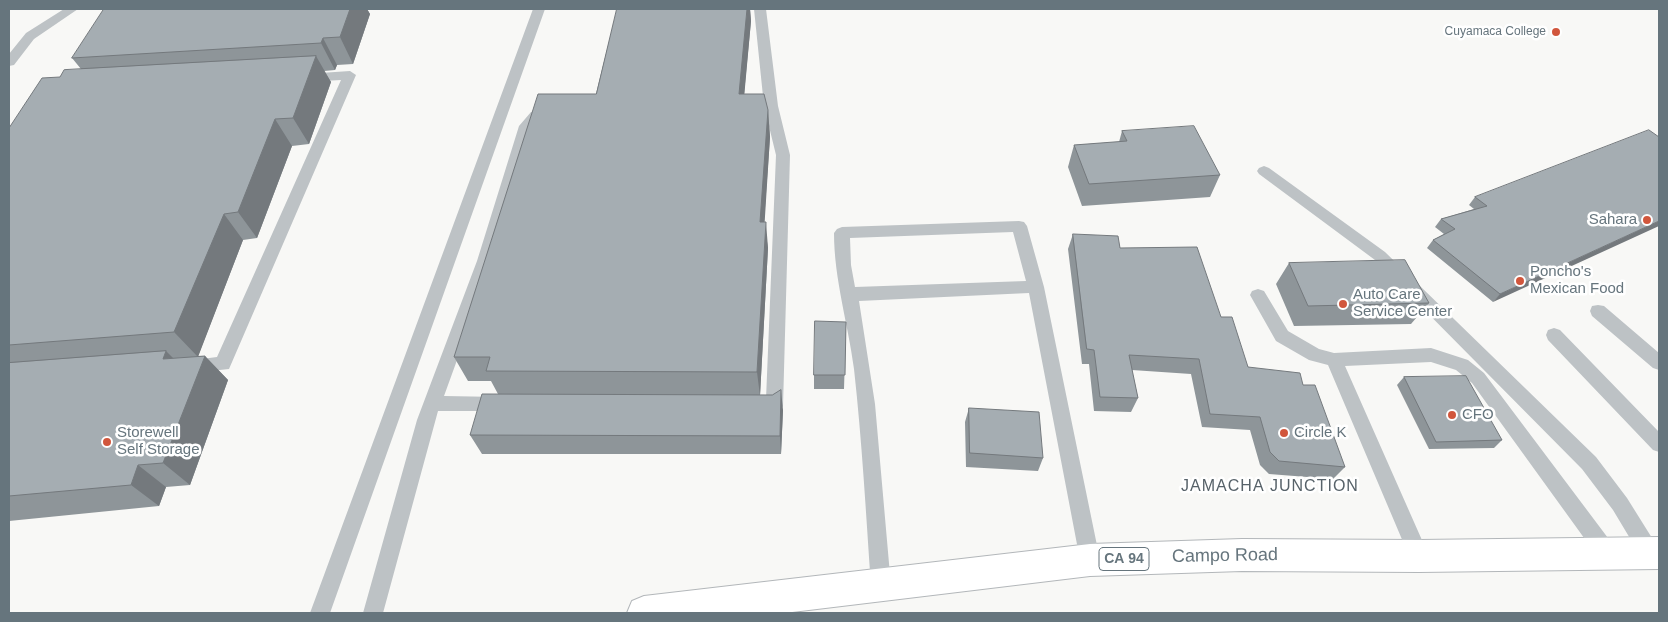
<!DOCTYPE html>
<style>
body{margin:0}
#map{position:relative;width:1668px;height:622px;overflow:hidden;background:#f8f8f6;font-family:Helvetica,sans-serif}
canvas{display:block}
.frame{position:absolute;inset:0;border:10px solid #66757d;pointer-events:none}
</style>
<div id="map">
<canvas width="1668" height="622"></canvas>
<div class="frame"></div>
</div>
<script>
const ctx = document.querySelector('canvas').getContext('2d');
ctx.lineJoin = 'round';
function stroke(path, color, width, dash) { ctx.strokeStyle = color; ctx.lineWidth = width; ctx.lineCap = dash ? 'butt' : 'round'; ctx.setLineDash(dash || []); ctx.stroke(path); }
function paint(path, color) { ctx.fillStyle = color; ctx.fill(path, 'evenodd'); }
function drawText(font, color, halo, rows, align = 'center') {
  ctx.font = font + ' Helvetica,sans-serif'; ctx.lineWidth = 5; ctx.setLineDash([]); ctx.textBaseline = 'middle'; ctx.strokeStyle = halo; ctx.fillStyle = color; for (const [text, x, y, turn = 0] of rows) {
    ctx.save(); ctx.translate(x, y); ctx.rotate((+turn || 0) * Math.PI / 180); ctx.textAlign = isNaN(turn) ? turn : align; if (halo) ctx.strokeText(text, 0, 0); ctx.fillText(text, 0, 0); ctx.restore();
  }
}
const service = new Path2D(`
 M64,9H78L34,39L14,65L9,66V54L26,33Z
 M533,9H545L330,613H310Z
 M754,9H766L778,106L790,155L783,406L780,411L774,413L758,411L755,406L758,401L766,399L776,155L764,106Z
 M350,71L356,75L229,369L192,373L186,371L183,366L186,361L217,357L341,80L305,82L299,78L305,74Z
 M546,110L551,111L553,114L551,117L540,119L532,127L493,261L444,396L500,397L506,399L509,404L506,409L500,411H438L383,613H363L417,420L477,261L519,126L531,112Z
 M1264,166L1269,168L1385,252L1596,457L1627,498L1657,546L1659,552L1657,560L1650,562L1643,560L1613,510L1582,469L1375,260L1259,174L1257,171L1259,168Z
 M1019,221L1024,222L1027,226L1044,287L1100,560L1097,567L1090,569L1083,567L1080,560L1029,293L859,301L875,404L891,586L888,593L881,596L874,593L871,586C866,514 862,441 854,369C848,323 834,279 834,233L837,229L842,227ZM1013,232L1026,281L855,287L851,265L850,238Z
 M1258,289L1264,291L1288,331L1319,349L1334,353L1431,348L1468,360L1484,373L1614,546L1617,553L1614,560L1607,562L1600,560L1472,383L1456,370L1431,362L1345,366L1429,556L1426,563L1419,565L1412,563L1328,365L1309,360L1276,341L1250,295L1252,291Z
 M1598,305L1604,306L1659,353V370L1653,368L1592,316L1590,311L1592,306Z
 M1554,328L1560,330L1659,432V452L1653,450L1548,340L1546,335L1548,330Z`);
const trunk = new Path2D(`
 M1659,537V569L1419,572L1242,571L1090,576L784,613H627L632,601L644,596L1090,544L1242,539L1419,540Z`);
const wall = new Path2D(`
 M104,9H367L370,14L353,64L337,65L335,70L324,71L331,82L309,144L292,146L257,238L243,240L198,356H205L228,380L190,485L166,487L159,506L9,521V128L60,77L81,69L72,58Z
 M617,9H750L751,21L744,94L768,110L770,137L764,222L768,248L760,395L783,410L781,454H482L470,435L498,394L491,381H468L454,357L596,94Z
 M1122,131L1220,175L1210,197L1082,206L1068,167L1074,145L1119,142Z
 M1659,137L1493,302L1427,248L1433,240L1444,234L1435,227L1441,219L1474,209L1469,205L1475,197Z
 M1073,234L1120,248L1221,317L1248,367L1303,385L1345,467L1333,479L1269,474L1260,465L1250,430L1202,427L1191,374L1132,370L1138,398L1131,412L1094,411L1089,364H1082L1068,249Z
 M1289,263L1429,303L1411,324L1294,326L1276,284Z
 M846,322L844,389H814V375Z
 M1404,377L1502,440L1494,448L1429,449L1397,385Z
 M969,408L1043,458L1038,471L966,467L965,422Z`);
const shadedWall = new Path2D(`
 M350,9H367L370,14L353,64L340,37Z
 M747,9H750L751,21L742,120L739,94Z
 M323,38L337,65L335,70L321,43Z
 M316,56L331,82L309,144L293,118Z
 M768,110L770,137L763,248L760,222Z
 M275,119L292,146L257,238L238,212Z
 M224,214L243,240L198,357L174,332Z
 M1659,221V226L1493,302L1500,294Z
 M766,222L768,248L760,396L757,372Z
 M166,351L190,375L163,359Z
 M205,356L228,380L190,485L163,463Z
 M781,390L783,410L781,454L780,436Z
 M138,465L166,487L159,506L131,485Z`);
const building = new Path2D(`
 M104,9H350L340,37L323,38L321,43L72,58Z
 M617,9H747L739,94H764L768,110L760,222H766L757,372L486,371L490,357H454L538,94H596Z
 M316,56L293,118L275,119L238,212L224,214L174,332L9,345V128L42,78L60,77L64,70Z
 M1194,126L1220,175L1089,184L1074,145L1127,141L1122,131Z
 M1649,130L1659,137V221L1500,294L1433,240L1455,229L1441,219L1487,206L1475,197Z
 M1073,234L1118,236L1120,248L1197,247L1221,317H1232L1248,367L1300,373L1303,385H1315L1345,467L1279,461L1270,452L1260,417L1210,414L1199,359L1129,355L1138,398L1100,397L1094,350L1087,349Z
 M1405,260L1429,303L1308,306L1289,263Z
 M815,321L846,322L845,375H814Z
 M166,351L163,359L205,356L163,463L138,465L131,485L9,496V363Z
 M1466,376L1502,440L1436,442L1404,377Z
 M781,390L780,436L470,435L482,394L772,395Z
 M969,408L1039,412L1043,458L970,453Z`);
const markers = [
 [1556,32,5,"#d1563c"],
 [1647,220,5,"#d1563c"],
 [1520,281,5,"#d1563c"],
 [1343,304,5,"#d1563c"],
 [1452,415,5,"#d1563c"],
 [1284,433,5,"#d1563c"],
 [107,442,5,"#d1563c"]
];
const farPoinames = [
 ["Cuyamaca College",1546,32]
];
const shields = [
 [1124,559,50]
];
const shieldNames = [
 ["CA 94",1124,559]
];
const poiNames = [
 ["Sahara",1637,220,"right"],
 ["Poncho's",1530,272],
 ["Mexican Food",1530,289],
 ["Auto Care",1353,295],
 ["Service Center",1353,312],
 ["CFO",1462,415],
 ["Storewell",117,433],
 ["Self Storage",117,450],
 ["Circle K",1294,433]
];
const neighbourhoodNames = [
 ["JAMACHA JUNCTION",1270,487]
];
const nearStreetnames = [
 ["Campo Road",1225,556,-1]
];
stroke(trunk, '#b3b7ba', 2);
paint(service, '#bdc2c5');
paint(trunk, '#fff');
paint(wall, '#8e9599');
paint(shadedWall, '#74797d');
paint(building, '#a5adb2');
stroke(building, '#74797d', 1);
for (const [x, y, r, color] of markers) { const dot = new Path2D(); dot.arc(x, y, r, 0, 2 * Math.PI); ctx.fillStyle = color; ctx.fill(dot); stroke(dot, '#fff', 2); }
drawText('12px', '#66757d', '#fff', farPoinames, 'right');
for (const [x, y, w] of shields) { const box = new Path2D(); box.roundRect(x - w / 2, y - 11.5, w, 23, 4); ctx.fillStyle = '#fff'; ctx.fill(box); stroke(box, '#66757d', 1); }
drawText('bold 14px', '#66757d', null, shieldNames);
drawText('15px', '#66757d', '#fff', poiNames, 'left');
ctx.letterSpacing = '1px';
drawText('16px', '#576269', '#fff', neighbourhoodNames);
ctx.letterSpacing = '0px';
drawText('18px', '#66757d', '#fff', nearStreetnames);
</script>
